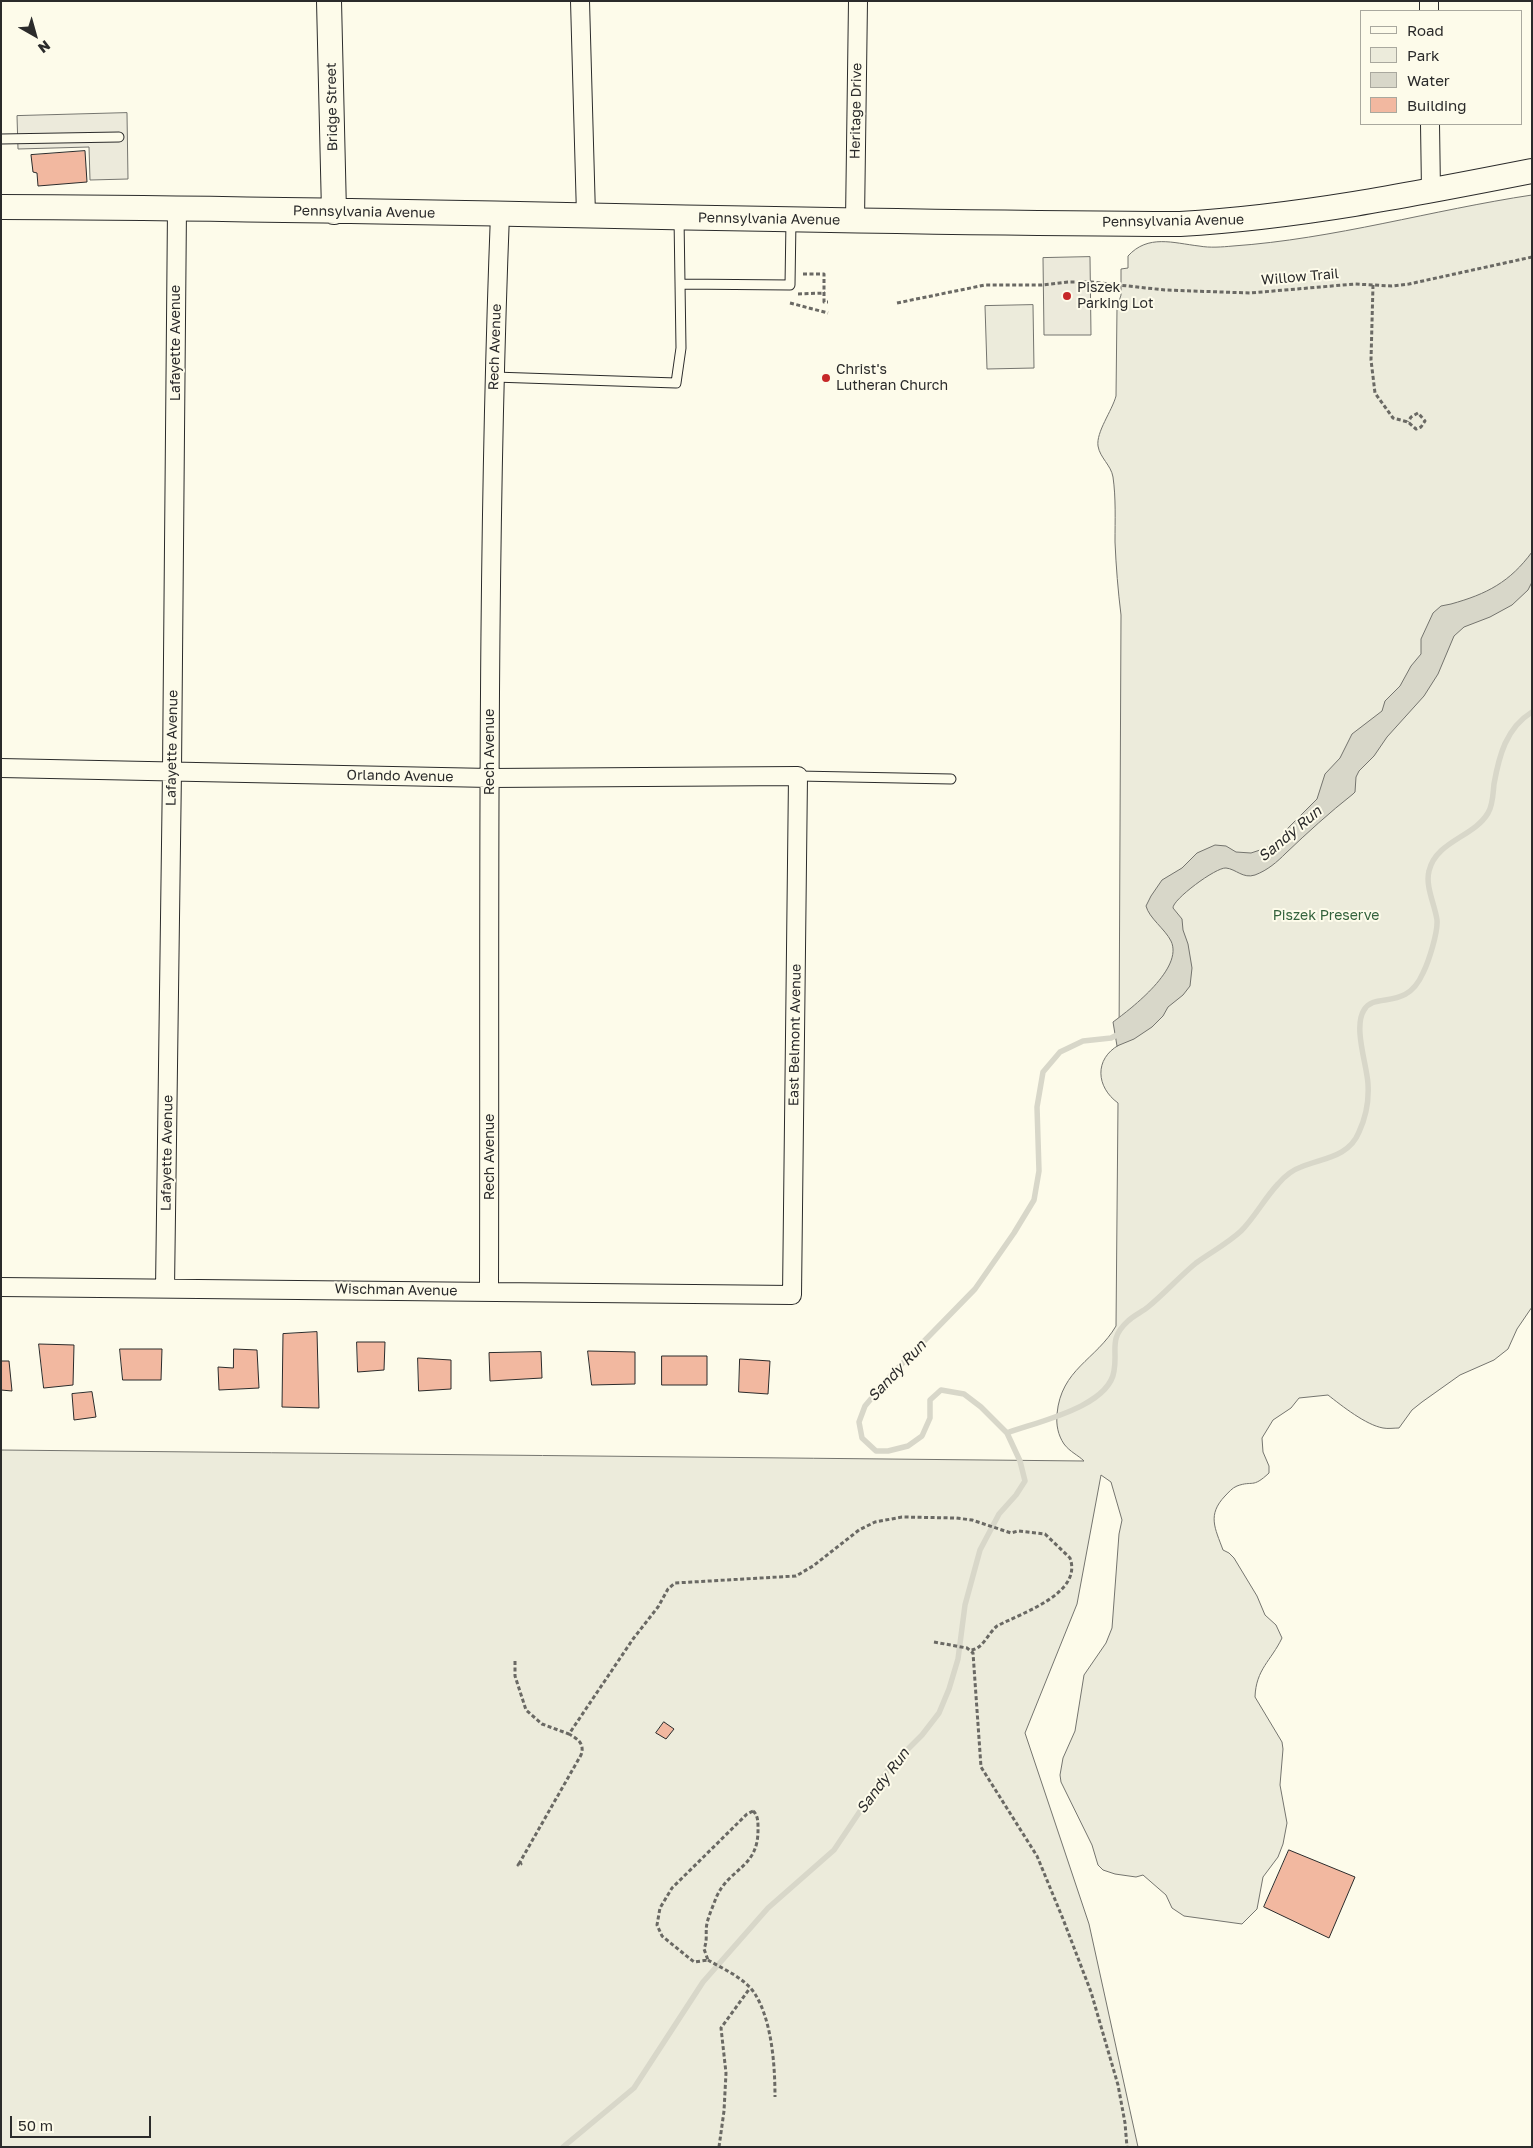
<!DOCTYPE html>
<style>
body{margin:0}
#map{position:relative;width:1533px;height:2148px;overflow:hidden;background:#fdfbea;font-family:"Golos Text",sans-serif}
canvas{display:block}
.frame{position:absolute;inset:0;border:2px solid #2b2b2b;pointer-events:none}
.legend{position:absolute;left:1360px;top:10px;width:162px;height:115px;box-sizing:border-box;background:#fdfbea;border:1px solid #a9a89e;margin:0;padding:6px 9px;list-style:none;font-size:15px;color:#2b2b2b}
.legend li{display:flex;align-items:center;gap:10px;height:25px}
.legend b{width:25px;border:1px solid #a9a89e}
.north{position:absolute;left:10px;top:10px;width:50px;height:50px;-webkit-text-stroke:4px #fdfbea;paint-order:stroke;rotate:142deg;font-size:14px;font-weight:700;line-height:20px;text-align:center;color:#2b2b2b}
.north::after{content:'';display:block;margin:auto;width:18px;height:22px;background:#2b2b2b;clip-path:polygon(50% 0,100% 100%,50% 72%,0 100%)}
.scale{position:absolute;left:10px;top:2116px;width:141px;height:22px;box-sizing:border-box;border:2px solid #2b2b2b;border-top:0;padding-left:6px;font-size:15px;line-height:18px;white-space:nowrap;color:#2b2b2b;-webkit-text-stroke:4px #fdfbea;paint-order:stroke}
</style>
<div id="map">
<canvas width="1533" height="2148"></canvas>
<div class="frame"></div>
<ul class="legend">
<li><b style="height:6px;background:#fdfbea"></b>Road</li>
<li><b style="height:14px;background:#ecebdb"></b>Park</li>
<li><b style="height:14px;background:#d8d7c9"></b>Water</li>
<li><b style="height:14px;background:#f2b8a0"></b>Building</li>
</ul>
<div class="north">N</div>
<div class="scale">50 m</div>
</div>
<script>
const ctx = document.querySelector('canvas').getContext('2d');
ctx.lineJoin = 'round';
function paint(path, color) { ctx.fillStyle = color; ctx.fill(path, 'evenodd'); }
function stroke(path, color, width, dash) { ctx.strokeStyle = color; ctx.lineWidth = width; ctx.lineCap = dash ? 'butt' : 'round'; ctx.setLineDash(dash || []); ctx.stroke(path); }
function drawText(font, color, halo, rows, align = 'center') {
  ctx.font = font + ' "Golos Text",sans-serif'; ctx.lineWidth = 4; ctx.setLineDash([]); ctx.textBaseline = 'middle'; ctx.strokeStyle = halo; ctx.fillStyle = color; for (const [text, x, y, turn = 0] of rows) {
    ctx.save(); ctx.translate(x, y); ctx.rotate((+turn || 0) * Math.PI / 180); ctx.textAlign = isNaN(turn) ? turn : align; if (halo) ctx.strokeText(text, 0, 0); ctx.fillText(text, 0, 0); ctx.restore();
  }
}
const green = new Path2D(`
 M1532,195V1307L1517,1329L1508,1349L1494,1360L1460,1375L1422,1402L1412,1410L1399,1428C1394,1428 1388,1429 1383,1428C1366,1425 1342,1406 1328,1395L1299,1398L1291,1408L1273,1420L1262,1438L1263,1452L1269,1466V1473C1252,1489 1253,1480 1237,1486C1232,1488 1229,1492 1225,1496C1207,1515 1215,1528 1223,1550L1229,1553L1234,1558L1257,1596L1265,1615L1276,1625L1282,1638C1271,1661 1256,1669 1255,1697L1282,1742L1283,1749L1280,1785L1287,1823L1283,1844L1278,1857L1263,1877L1257,1909L1242,1924L1184,1916L1172,1908L1166,1895L1143,1875L1136,1877L1115,1874L1103,1870L1098,1865L1092,1845L1061,1782L1060,1775L1063,1758L1075,1731L1084,1675L1106,1643L1112,1628L1119,1534L1122,1520L1111,1482L1101,1475L1077,1604L1025,1733L1089,1924L1138,2147H1V1450L1084,1461C1078,1455 1070,1452 1064,1444C1058,1435 1056,1425 1057,1414C1061,1369 1096,1360 1116,1326L1118,1103C1096,1087 1094,1059 1119,1045L1121,615C1118,591 1116,566 1115,542C1115,520 1116,498 1113,477C1111,465 1100,458 1098,446C1096,432 1112,411 1116,396L1117,308L1121,295V269L1128,268V256C1148,234 1173,243 1199,246C1210,248 1222,247 1233,246C1334,239 1432,210 1532,195Z
 M1033,305L1034,368L987,369L985,306Z`);
const parking = new Path2D(`
 M127,113L128,179L90,180L89,147L18,149L17,116Z
 M1090,257L1091,335H1044L1043,258Z`);
const water = new Path2D(`
 M1532,552V582L1528,590L1512,605L1490,617L1464,627L1454,636L1438,674L1424,696L1387,737L1374,756L1359,771L1356,777L1355,792L1353,794C1330,812 1307,833 1286,853C1277,862 1268,870 1255,875C1243,879 1236,869 1226,868C1216,867 1172,900 1173,908L1182,919L1183,930L1188,944L1192,968L1190,986L1183,995L1168,1007L1163,1016L1152,1027L1134,1039L1117,1046L1113,1022C1132,1008 1184,968 1171,941C1165,929 1149,918 1146,906L1151,896L1162,880L1182,868L1197,853L1215,845L1226,846L1236,852L1251,853L1266,848L1279,840L1289,827L1317,799L1325,774L1340,758L1352,734L1382,711L1385,701L1400,686L1411,666L1421,654V639L1433,613L1441,606L1451,604C1487,594 1510,582 1532,552Z`);
const stream = new Path2D(`
 M1007,1433C1036,1422 1109,1407 1114,1371C1118,1350 1108,1339 1128,1321C1134,1315 1142,1312 1148,1307C1165,1293 1179,1277 1196,1263C1211,1252 1227,1244 1241,1231C1255,1217 1264,1199 1278,1184C1284,1177 1292,1170 1301,1167C1323,1158 1349,1157 1359,1132C1366,1117 1369,1100 1368,1084C1367,1065 1353,1027 1364,1010C1375,991 1406,1012 1423,973C1429,961 1438,932 1437,920C1435,905 1425,886 1429,871C1436,841 1474,837 1488,813C1493,805 1493,793 1494,784C1499,756 1506,728 1532,712
 M563,2147L634,2088L703,1982L768,1908L834,1850L889,1768L922,1735L939,1713L949,1689L958,1659L965,1605L980,1550L999,1514L1016,1495L1025,1481L1020,1461L1007,1433L981,1407L964,1394L941,1390L930,1400V1418L922,1436L908,1446L888,1451H876L862,1438L859,1422L865,1406L891,1375L975,1289L1014,1233L1034,1200L1039,1171L1037,1107L1043,1072L1060,1052L1083,1041L1111,1038L1121,1033`);
const building = new Path2D(`
 M85,151L87,182L38,186L37,173L33,172L31,155Z
 M317,1332L319,1408L282,1407L283,1334Z
 M357,1342H385L384,1370L358,1372Z
 M39,1344L74,1345L73,1385L44,1388Z
 M120,1349H162L161,1380H123Z
 M234,1349L257,1350L259,1388L219,1390L218,1367L233,1368Z
 M588,1351L635,1352V1384L592,1385Z
 M541,1352L542,1378L490,1381L489,1353Z
 M662,1356H707V1385H662Z
 M418,1358L451,1360V1389L419,1391Z
 M740,1359L770,1361L768,1394L739,1392Z
 M1,1361H9L12,1391L1,1390Z
 M92,1392L96,1417L74,1420L72,1394Z
 M664,1722L674,1729L666,1739L656,1733Z
 M1289,1850L1355,1877L1329,1938L1264,1907Z`);
const path = new Path2D(`
 M803,274H824V302H828
 M1373,285L1371,360L1375,393L1393,418L1408,422L1416,429L1421,427L1425,421L1418,413L1411,417L1408,422
 M798,294L825,293
 M790,303L828,313
 M897,303L985,285H1042L1068,282H1091L1165,290L1250,293L1355,284L1392,286L1409,284L1532,257
 M934,1642L967,1648L973,1653L981,1767L1037,1856L1063,1919L1091,1992L1118,2085L1125,2123L1127,2147
 M515,1661V1676L526,1710L542,1724L569,1734L633,1639L658,1607L668,1589L675,1583L796,1576L813,1566L859,1530L875,1522L902,1517L956,1518L972,1520L1011,1533L1018,1531L1045,1534L1070,1558C1083,1594 1021,1613 997,1626C988,1633 983,1649 971,1650
 M753,1811C758,1815 758,1822 758,1828C759,1869 729,1867 716,1898C713,1906 709,1915 707,1923C705,1933 708,1939 704,1949L708,1960L694,1962L662,1936L657,1925L660,1908L672,1888L747,1814Z
 M520,1862L518,1865L521,1864L520,1862L581,1755C585,1744 578,1739 569,1734
 M708,1960C723,1969 745,1978 755,1994C772,2021 775,2066 775,2097
 M719,2147L724,2111L726,2073L721,2028L750,1988`);
const lane = new Path2D(`
 M1,139L119,137
 M680,284L790,285L791,220
 M494,377L676,383L681,348L679,218
 M798,776L951,779`);
const street = new Path2D(`
 M580,1L586,215
 M1429,1V11
 M1430,124L1431,191
 M855,220L858,1
 M1,768L490,778L798,776L792,1295L1,1287
 M165,1288L172,770L177,208
 M489,1291C490,932 486,573 500,214`);
const secondary = new Path2D(`
 M329,1L334,212
 M1,207C394,208 787,223 1180,224C1299,217 1415,194 1532,171`);
const markers = [
 [1067,296,5,"#c62828"],
 [826,378,5,"#c62828"]
];
const streetNames = [
 ["Bridge Street",332,107,-91],
 ["Heritage Drive",856,111,-89],
 ["Pennsylvania Avenue",364,212,1],
 ["Pennsylvania Avenue",769,219,1],
 ["Pennsylvania Avenue",1173,221,-1],
 ["Willow Trail",1300,277,-5],
 ["Lafayette Avenue",176,343,-90],
 ["Rech Avenue",495,347,-88],
 ["Lafayette Avenue",172,748,-89],
 ["Rech Avenue",490,752,-90],
 ["Orlando Avenue",400,776,1],
 ["East Belmont Avenue",795,1035,-89],
 ["Lafayette Avenue",167,1153,-89],
 ["Rech Avenue",490,1157,-90],
 ["Wischman Avenue",396,1290,1]
];
const poiNames = [
 ["Piszek",1077,288],
 ["Parking Lot",1077,304],
 ["Christ's",836,370],
 ["Lutheran Church",836,386]
];
const parkNames = [
 ["Piszek Preserve",1326,916]
];
const waterNames = [
 ["Sandy Run",1290,834,-40],
 ["Sandy Run",897,1371,-47],
 ["Sandy Run",883,1781,-53]
];
paint(green, '#ecebdb');
stroke(green, '#74746e', 1);
paint(parking, '#eceadb');
stroke(parking, '#74746e', 1);
paint(water, '#d8d7c9');
stroke(water, '#74746e', 1);
stroke(stream, '#d8d7c9', 5.5);
paint(building, '#f2b8a0');
stroke(building, '#2b2b2b', 1);
stroke(lane, '#2b2b2b', 11);
stroke(street, '#2b2b2b', 20);
stroke(secondary, '#2b2b2b', 26);
stroke(path, '#6a6964', 3, [4, 2.5]);
stroke(lane, '#fdfbea', 9);
stroke(street, '#fdfbea', 18);
stroke(secondary, '#fdfbea', 24);
for (const [x, y, r, color] of markers) { const dot = new Path2D(); dot.arc(x, y, r, 0, 2 * Math.PI); ctx.fillStyle = color; ctx.fill(dot); stroke(dot, '#fdfbea', 2); }
drawText('14px', '#2b2b2b', '#fdfbea', streetNames);
drawText('14px', '#2b2b2b', '#fdfbea', poiNames, 'left');
drawText('14px', '#34623c', '#fdfbea', parkNames);
drawText('italic 15px', '#2b2b2b', '#fdfbea', waterNames);
</script>
